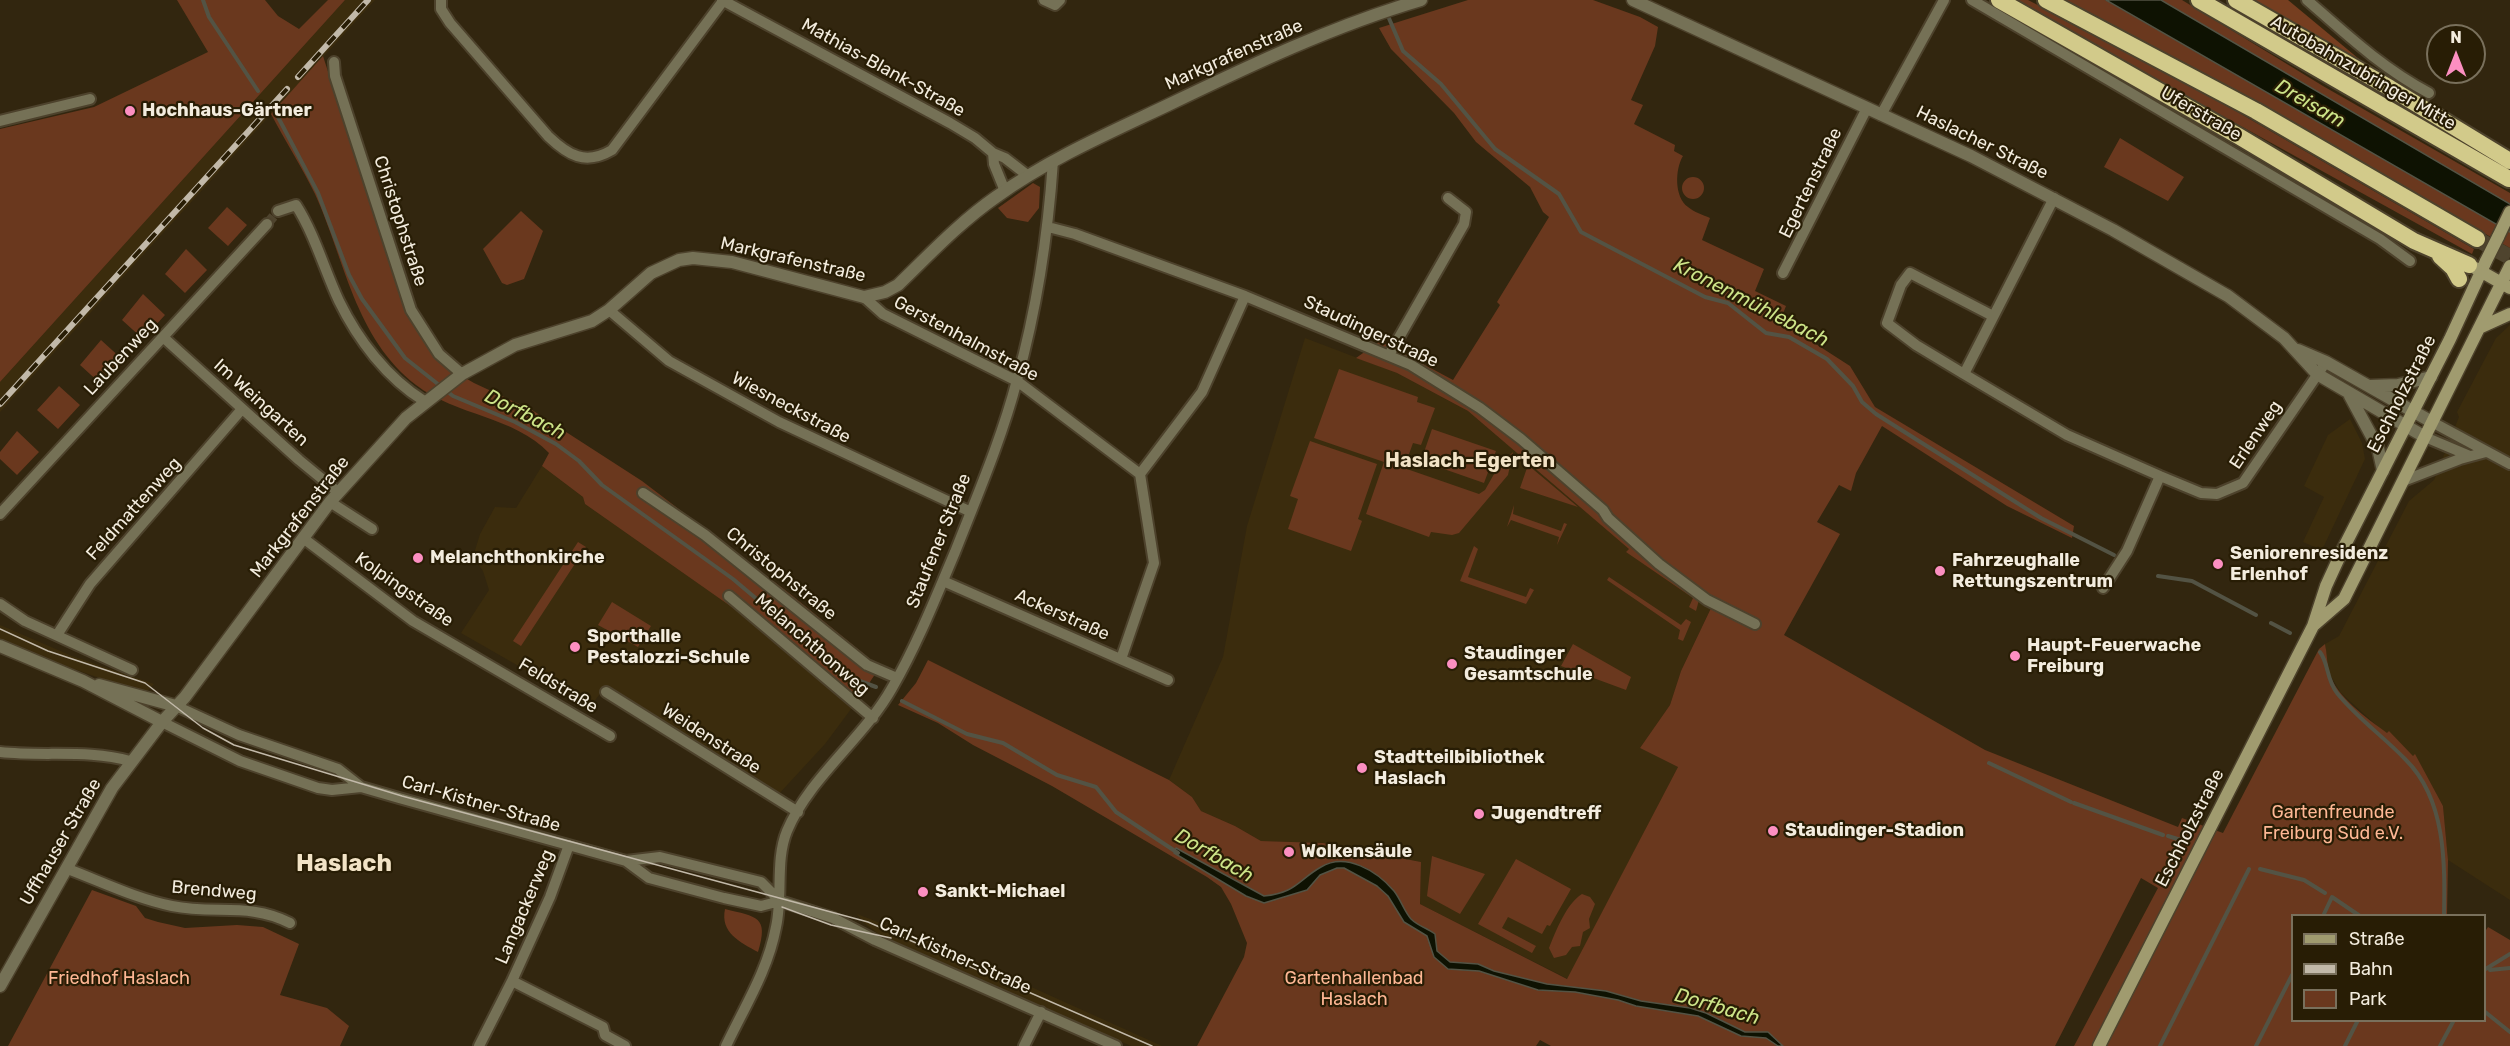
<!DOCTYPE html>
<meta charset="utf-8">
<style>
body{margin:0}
#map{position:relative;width:2510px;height:1046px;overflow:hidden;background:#32260f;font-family:Rubik,sans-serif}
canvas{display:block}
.legend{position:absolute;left:2291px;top:914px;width:195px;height:108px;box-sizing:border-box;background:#281d05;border:2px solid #79705c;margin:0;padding:8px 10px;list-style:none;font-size:18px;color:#f3ecde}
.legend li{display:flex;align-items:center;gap:12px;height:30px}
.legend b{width:30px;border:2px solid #79705c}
.north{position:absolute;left:2426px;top:24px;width:60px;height:60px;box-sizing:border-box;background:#281d05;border:2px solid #79705c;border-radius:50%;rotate:0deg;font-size:16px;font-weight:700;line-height:24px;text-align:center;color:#f3ecde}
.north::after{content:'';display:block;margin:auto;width:21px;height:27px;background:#fc8fc1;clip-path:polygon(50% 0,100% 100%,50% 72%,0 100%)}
</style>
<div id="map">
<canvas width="2510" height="1046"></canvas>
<ul class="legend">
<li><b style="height:8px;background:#a09b6f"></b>Straße</li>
<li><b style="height:8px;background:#c2b9a9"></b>Bahn</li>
<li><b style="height:16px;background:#6a381e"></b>Park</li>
</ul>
<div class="north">N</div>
</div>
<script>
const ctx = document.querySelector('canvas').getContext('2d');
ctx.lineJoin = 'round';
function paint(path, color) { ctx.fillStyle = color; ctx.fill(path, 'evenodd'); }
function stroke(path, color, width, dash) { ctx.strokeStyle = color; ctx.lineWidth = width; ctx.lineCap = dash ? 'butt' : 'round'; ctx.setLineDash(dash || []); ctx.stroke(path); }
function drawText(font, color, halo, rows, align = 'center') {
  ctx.font = font + ' Rubik,sans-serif'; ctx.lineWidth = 4.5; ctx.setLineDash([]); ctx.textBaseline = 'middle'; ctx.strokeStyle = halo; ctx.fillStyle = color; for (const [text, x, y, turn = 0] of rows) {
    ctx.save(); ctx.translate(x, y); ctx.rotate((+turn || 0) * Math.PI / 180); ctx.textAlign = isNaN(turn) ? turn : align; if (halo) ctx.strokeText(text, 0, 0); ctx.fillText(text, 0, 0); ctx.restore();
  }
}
const built = new Path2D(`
 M345,0H375L0,412V382Z
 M2510,325V900L2448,860L2443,806L2415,755L2413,756L2389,732L2387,734L2375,724L2341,693L2329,673L2325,644L2339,636L2409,501L2434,480L2459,417L2457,412L2496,338Z
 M1305,338L1397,373L1468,411L1627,547L1712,606L1681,671L1670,705L1640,748L1678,767L1568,979L1420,904L1421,862L1323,843L1261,841L1235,826L1201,811L1192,797L1169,780L1223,657L1247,526Z
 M2350,419L2362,443L2365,459L2322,550L2303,542L2324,497L2304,486L2328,435Z
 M542,466L583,497L585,504L762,628L857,701L825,744L777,796L605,687L590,707L461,633L489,590L483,571L473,557L480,534L495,507L516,508Z
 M0,625L72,656L154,684L145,694L54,662L0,639Z
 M857,914L947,949L1162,1046H1131L880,935L863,922Z`);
const green = new Path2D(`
 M177,0H265L278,16L299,29L328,0H345L0,382V129L94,107L208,52Z
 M1468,0H1593L1640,17L1658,27L1655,46L1631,100L1643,105L1634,124L1675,145L1674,151L1683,156C1675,169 1674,197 1688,207C1694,212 1703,215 1710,218L1702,240L1764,269L1755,291L1786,306L1780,321L1850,366L1875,407L2074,526L2072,538L2007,506L1882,426L1856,473L1851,491L1839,485L1817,522L1840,534L1784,635L1985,750L2178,827L2182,818L2223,833L2319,649L2325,644C2327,653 2327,663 2329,672C2336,697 2367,718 2387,733L2389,731L2413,756L2415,754L2443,806L2448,860L2447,915L2292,916V1020H2484V933L2488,927L2510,940V1046H2074L2158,888L2141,878L2055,1046H1551L1540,1040L1536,1046H1197L1244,957L1247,943L1231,904L1221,887L1207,877L1052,786L973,745L938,723L898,705L916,683L928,660L1169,780L1192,797L1201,811L1235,826L1261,841L1323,843L1421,862L1420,904L1567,979L1678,767L1640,748L1670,705L1681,671L1712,606L1640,556L1699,600L1696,611L1689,607L1693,598L1626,552L1629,549L1468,411L1397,373L1356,358L1380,341L1453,380L1500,305L1497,302L1549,217L1543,212L1530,187L1476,142L1454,113L1391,49L1379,28Z
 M2013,0H2028L2172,74L2474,249L2472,254Z
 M2065,0H2105L2510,232V248L2217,80Z
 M2161,0H2182L2323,86L2510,193V204Z
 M323,56L406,314L434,354L450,369L474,383L532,410L642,481L789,593L880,667L857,701L763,629L585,504L583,497L542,466L549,453C514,416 456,416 416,385C355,338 345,260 315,194C302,167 285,141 271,114Z
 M2120,138L2184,177L2168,201L2104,167Z
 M1682 188a11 11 0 1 1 22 0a11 11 0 1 1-22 0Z
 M1033,183L1040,187L1039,208L1028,222L1007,218L998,208Z
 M227,207L247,225L228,246L208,228Z
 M521,211L543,231L524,279L507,285L502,283L483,249Z
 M186,249L207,270L185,293L165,274Z
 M143,294L165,315L143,339L122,320Z
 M101,340L123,360L101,384L80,365Z
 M1339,369L1418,397L1417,402L1435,408L1421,445L1413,443L1404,468L1479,494L1485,490L1498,467L1513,452L1508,475L1459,533L1452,535L1431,532L1429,537L1366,514L1384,462L1314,438Z
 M59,386L80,405L58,429L37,410Z
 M1432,429L1496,451L1484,483L1421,461Z
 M17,431L39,452L17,475L0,459V452Z
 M1310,441L1377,464L1358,519L1362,521L1351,551L1288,529L1298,499L1290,496Z
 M1528,465L1578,507L1520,488Z
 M1514,505L1513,514L1561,531L1564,523L1567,524L1557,545L1559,537L1511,520L1507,527Z
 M578,542L586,547L521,646L513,641Z
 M1474,546L1478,549L1468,577L1526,597L1530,588L1534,590L1526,604L1460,581Z
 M1609,577L1681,625L1686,619L1691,622L1683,641L1678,639L1680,630L1607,580Z
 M612,602L651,626L638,647L598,625Z
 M1573,644L1631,677L1626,690L1561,666Z
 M1432,856L1485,874L1460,914L1427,896Z
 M1516,859L1571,889L1550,926L1547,925L1542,934L1508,917L1502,928L1536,946L1532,953L1478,924Z
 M92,890L136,906L145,918L158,922L185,928L237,925L263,927L299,944L280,995L327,1008L349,1026L340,1046H8Z
 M1582,894L1590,897L1595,904L1589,919L1590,928L1583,932L1580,946L1572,947L1566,955L1554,958L1549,948C1556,931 1566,904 1582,894Z
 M725,909C757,917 769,916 758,952C740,942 720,933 725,909Z`);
const forest = new Path2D(`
 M2245,0H2288L2365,64Z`);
const water = new Path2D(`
 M2106,0H2161L2510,204V232Z
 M1176,848L1264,896C1296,893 1298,880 1321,867C1346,852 1377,871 1394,891C1401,900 1404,911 1411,919C1418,926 1427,928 1435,934L1437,951L1450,962L1478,964L1494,971L1547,984L1606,991L1641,1001L1690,1008L1706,1013L1745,1032H1768L1783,1046H1778L1766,1038L1741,1036L1698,1016L1636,1006L1618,1000L1575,992L1538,990L1479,971L1448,969L1434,957L1427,936L1404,922L1388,896L1377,886L1344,868H1337L1320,875L1307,890L1264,903L1246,896L1174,853Z`);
const stream = new Path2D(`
 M203,0L209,17L258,91
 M1388,16L1403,51L1441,84L1495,149L1559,194L1581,232L1705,297L1728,303L1766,333L1789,337L1827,359L1853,386L1862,402L1876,414L2041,518L2114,555
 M278,117L318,193L349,275L362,299L405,358L453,396L515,422L556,444L579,461L602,485L733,579L849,677L876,687
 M2158,576L2192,581L2256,615
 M2271,623L2290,633
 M2320,652C2329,664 2326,679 2337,693C2357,718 2384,737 2406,760C2446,800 2445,863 2444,916
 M902,701L967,734L1003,743L1057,775L1096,787L1116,812L1178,853
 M1989,763L2071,802
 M2074,803L2163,835
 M2168,836L2184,841
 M2260,869L2304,880L2325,893
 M2323,916L2332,897L2360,916
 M2484,970L2510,954
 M2490,970L2510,968
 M2484,1011L2510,1032
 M2160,1046L2249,869
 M2256,1046L2292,975
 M2345,1046L2358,1020
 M2440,1046L2454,1020`);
const minorTunnel = new Path2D(`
 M267,224L278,211`);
const trunkTunnel = new Path2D(`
 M2477,239L2510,257`);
const minor = new Path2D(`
 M441,0V9L450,23L548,136C568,155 585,166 612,150L723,1
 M722,0L950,123L975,138L993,153L1005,158L1027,175
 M1044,0L1055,5L1060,0
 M1972,0L2380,239L2410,261
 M2307,0C2346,34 2382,68 2429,93
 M334,62L335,76L411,310L439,354L462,374
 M1881,115L1944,0
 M0,121L90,99
 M993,153L994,164L1005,191
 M278,211L296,205C315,235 324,269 339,301C358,340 387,378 424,401
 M1048,227L1075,234L1245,296L1411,365L1480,408L1521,439L1603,510L1608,518L1659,564L1707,600L1755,624
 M1783,273L1867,108
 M864,297L883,314L1017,381L1140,474
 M609,310L669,361L779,422L971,512
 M1993,316L1910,273L1901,285L1887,323L1916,345L1964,374L2054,198
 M163,337L299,460L338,492
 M1389,355L1464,224L1466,212L1448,198
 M1964,374L2067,435L2160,476L2201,493L2217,494L2243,483L2326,362
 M2432,422L2510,464
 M2425,437L2470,456
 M2403,481L2460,459L2486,452
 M643,493L705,535L867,665L897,678
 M330,502L372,529
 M0,514L267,224
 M303,538L413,621L610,736
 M943,581L1168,680
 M2103,588L2127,551L2160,476
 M729,596L873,718
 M0,604L25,621L132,670
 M57,635L90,584L242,409
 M1121,659L1154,563L1140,474L1202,392L1245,296
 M606,692L798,812
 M176,706L239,735L338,769L361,787L399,798L626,861L660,857L761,882L780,901L833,918L875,940L1116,1046
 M162,722L240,761L318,788L332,790L361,787
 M0,752C43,757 89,749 130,761
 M626,861L649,878L724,898L761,906L780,901
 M68,869C102,882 137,899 172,906C215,915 249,902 290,923
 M512,981L550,897L569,845
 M479,1046L512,981L603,1027L605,1035L625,1046
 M726,1046C745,1006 768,970 776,927C783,896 775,860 787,831C809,778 864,738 892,688C917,645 936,597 955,552C977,496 1002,438 1017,380C1037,308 1048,235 1053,161
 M1024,1046L1041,1012`);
const tertiary = new Path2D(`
 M1633,0L1971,156L2113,230L2228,296L2284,338L2317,374L2425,437
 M2298,350L2326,362L2432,422
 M2370,386L2398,385L2431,377
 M2350,396L2378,448L2383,471
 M0,646L83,681L162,722
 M99,685L176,706
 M0,986L112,788L162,722L185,697L330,502L406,418L462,374L515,345L592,321L609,310L651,273L679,260L693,258L732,262L864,297L885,292L898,285C929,255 960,222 996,197C1049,159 1109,133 1168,105C1251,65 1333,26 1421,0`);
const secondary = new Path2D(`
 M2498,237L2510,212
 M2475,268L2510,288
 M2479,328L2510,314
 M2314,625L2344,599L2510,266
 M2099,1046L2313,626L2326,586L2343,549L2450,339L2486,261`);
const trunk = new Path2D(`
 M1999,0L2240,137L2414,241L2469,265
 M2046,0L2256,111L2477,239
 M2199,0L2509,179
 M2236,0L2390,88L2510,161
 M2440,256L2453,268L2459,279`);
const tram = new Path2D(`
 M0,629L48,651L145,683L203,728L234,745L402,796L868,922L1152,1046
 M782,907L831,925L891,938`);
const rail = new Path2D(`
 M298,77L368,0
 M0,404L287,89`);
const secondaryBridge = new Path2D(`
 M2486,261L2498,237`);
const markers = [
 [130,111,6,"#fc8fc1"],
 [418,558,6,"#fc8fc1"],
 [2218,564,6,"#fc8fc1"],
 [1940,571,6,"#fc8fc1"],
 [575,647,6,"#fc8fc1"],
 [2015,656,6,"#fc8fc1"],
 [1452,664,6,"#fc8fc1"],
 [1362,768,6,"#fc8fc1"],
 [1479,814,6,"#fc8fc1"],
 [1773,831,6,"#fc8fc1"],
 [1289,852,6,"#fc8fc1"],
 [923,892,6,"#fc8fc1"]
];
const streetNames = [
 ["Markgrafenstraße",1234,55,-24],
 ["Mathias-Blank-Straße",883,68,29],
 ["Autobahnzubringer Mitte",2363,73,30],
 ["Uferstraße",2201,114,30],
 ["Haslacher Straße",1982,143,26],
 ["Egertenstraße",1811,183,-64],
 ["Christophstraße",400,221,72],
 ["Markgrafenstraße",793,260,13],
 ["Staudingerstraße",1371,332,25],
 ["Gerstenhalmstraße",966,339,28],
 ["Laubenweg",121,357,-47],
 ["Eschholzstraße",2402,394,-63],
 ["Im Weingarten",261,403,42],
 ["Wiesneckstraße",791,408,28],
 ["Erlenweg",2256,435,-56],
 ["Feldmattenweg",134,509,-48],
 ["Markgrafenstraße",300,517,-52],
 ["Staufener Straße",939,541,-68],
 ["Christophstraße",781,574,39],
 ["Kolpingstraße",404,590,35],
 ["Ackerstraße",1062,615,24],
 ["Melanchthonweg",812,645,41],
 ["Feldstraße",558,686,31],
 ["Weidenstraße",711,739,33],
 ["Carl-Kistner-Straße",481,804,16],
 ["Eschholzstraße",2190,828,-63],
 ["Uffhauser Straße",61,842,-60],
 ["Brendweg",214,891,5],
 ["Langackerweg",525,907,-67],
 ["Carl-Kistner-Straße",955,956,24]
];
const poiNames = [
 ["Hochhaus-Gärtner",142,111],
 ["Seniorenresidenz",2230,554],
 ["Erlenhof",2230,575],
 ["Melanchthonkirche",430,558],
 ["Fahrzeughalle",1952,561],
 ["Rettungszentrum",1952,582],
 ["Sporthalle",587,637],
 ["Pestalozzi-Schule",587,658],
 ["Haupt-Feuerwache",2027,646],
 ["Freiburg",2027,667],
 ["Staudinger",1464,654],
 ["Gesamtschule",1464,675],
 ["Stadtteilbibliothek",1374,758],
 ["Haslach",1374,779],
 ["Jugendtreff",1491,814],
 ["Staudinger-Stadion",1785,831],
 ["Wolkensäule",1301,852],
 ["Sankt-Michael",935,892]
];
const parkNames = [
 ["Gartenfreunde",2333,813],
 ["Freiburg Süd e.V.",2333,834],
 ["Friedhof Haslach",119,979],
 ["Gartenhallenbad",1354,979],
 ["Haslach",1354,1000]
];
const waterNames = [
 ["Dreisam",2310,104,30],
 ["Kronenmühlebach",1751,303,27],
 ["Dorfbach",525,415,27],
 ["Dorfbach",1214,856,30],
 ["Dorfbach",1717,1007,16]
];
const neighbourhoodNames = [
 ["Haslach-Egerten",1470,461]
];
const districtNames = [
 ["Haslach",344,864]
];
paint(built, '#3b2c0d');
paint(green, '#6a381e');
paint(forest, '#763e20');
paint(water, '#0e1202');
stroke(water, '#535344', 1.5);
stroke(stream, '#535344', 4);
stroke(minorTunnel, '#4f442e', 10, [10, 5]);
stroke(trunkTunnel, '#4f442e', 16, [16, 8]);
stroke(minor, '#4d422c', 14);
stroke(tertiary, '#4d422c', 15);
stroke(secondary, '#4d422c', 15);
stroke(trunk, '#4d422c', 20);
stroke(minor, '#757156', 10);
stroke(tertiary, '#757156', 12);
stroke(secondary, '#a09b6f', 12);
stroke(trunk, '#d2ca8a', 16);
stroke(tram, '#c2b9a9', 1.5);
stroke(rail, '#c2b9a9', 6);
stroke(rail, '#281d05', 4, [11]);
stroke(secondaryBridge, '#4d422c', 15, []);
stroke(secondaryBridge, '#a09b6f', 12);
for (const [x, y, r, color] of markers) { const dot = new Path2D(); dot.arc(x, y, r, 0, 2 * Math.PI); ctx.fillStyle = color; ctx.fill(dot); stroke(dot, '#281d05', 2); }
drawText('18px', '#f3ecde', '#281d05', streetNames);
drawText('bold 18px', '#f3ecde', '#281d05', poiNames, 'left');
drawText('18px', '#feb794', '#281d05', parkNames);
drawText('italic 20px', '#cde488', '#281d05', waterNames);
drawText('bold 20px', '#f2e3c6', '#281d05', neighbourhoodNames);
drawText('bold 24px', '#f2e3c6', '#281d05', districtNames);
</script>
